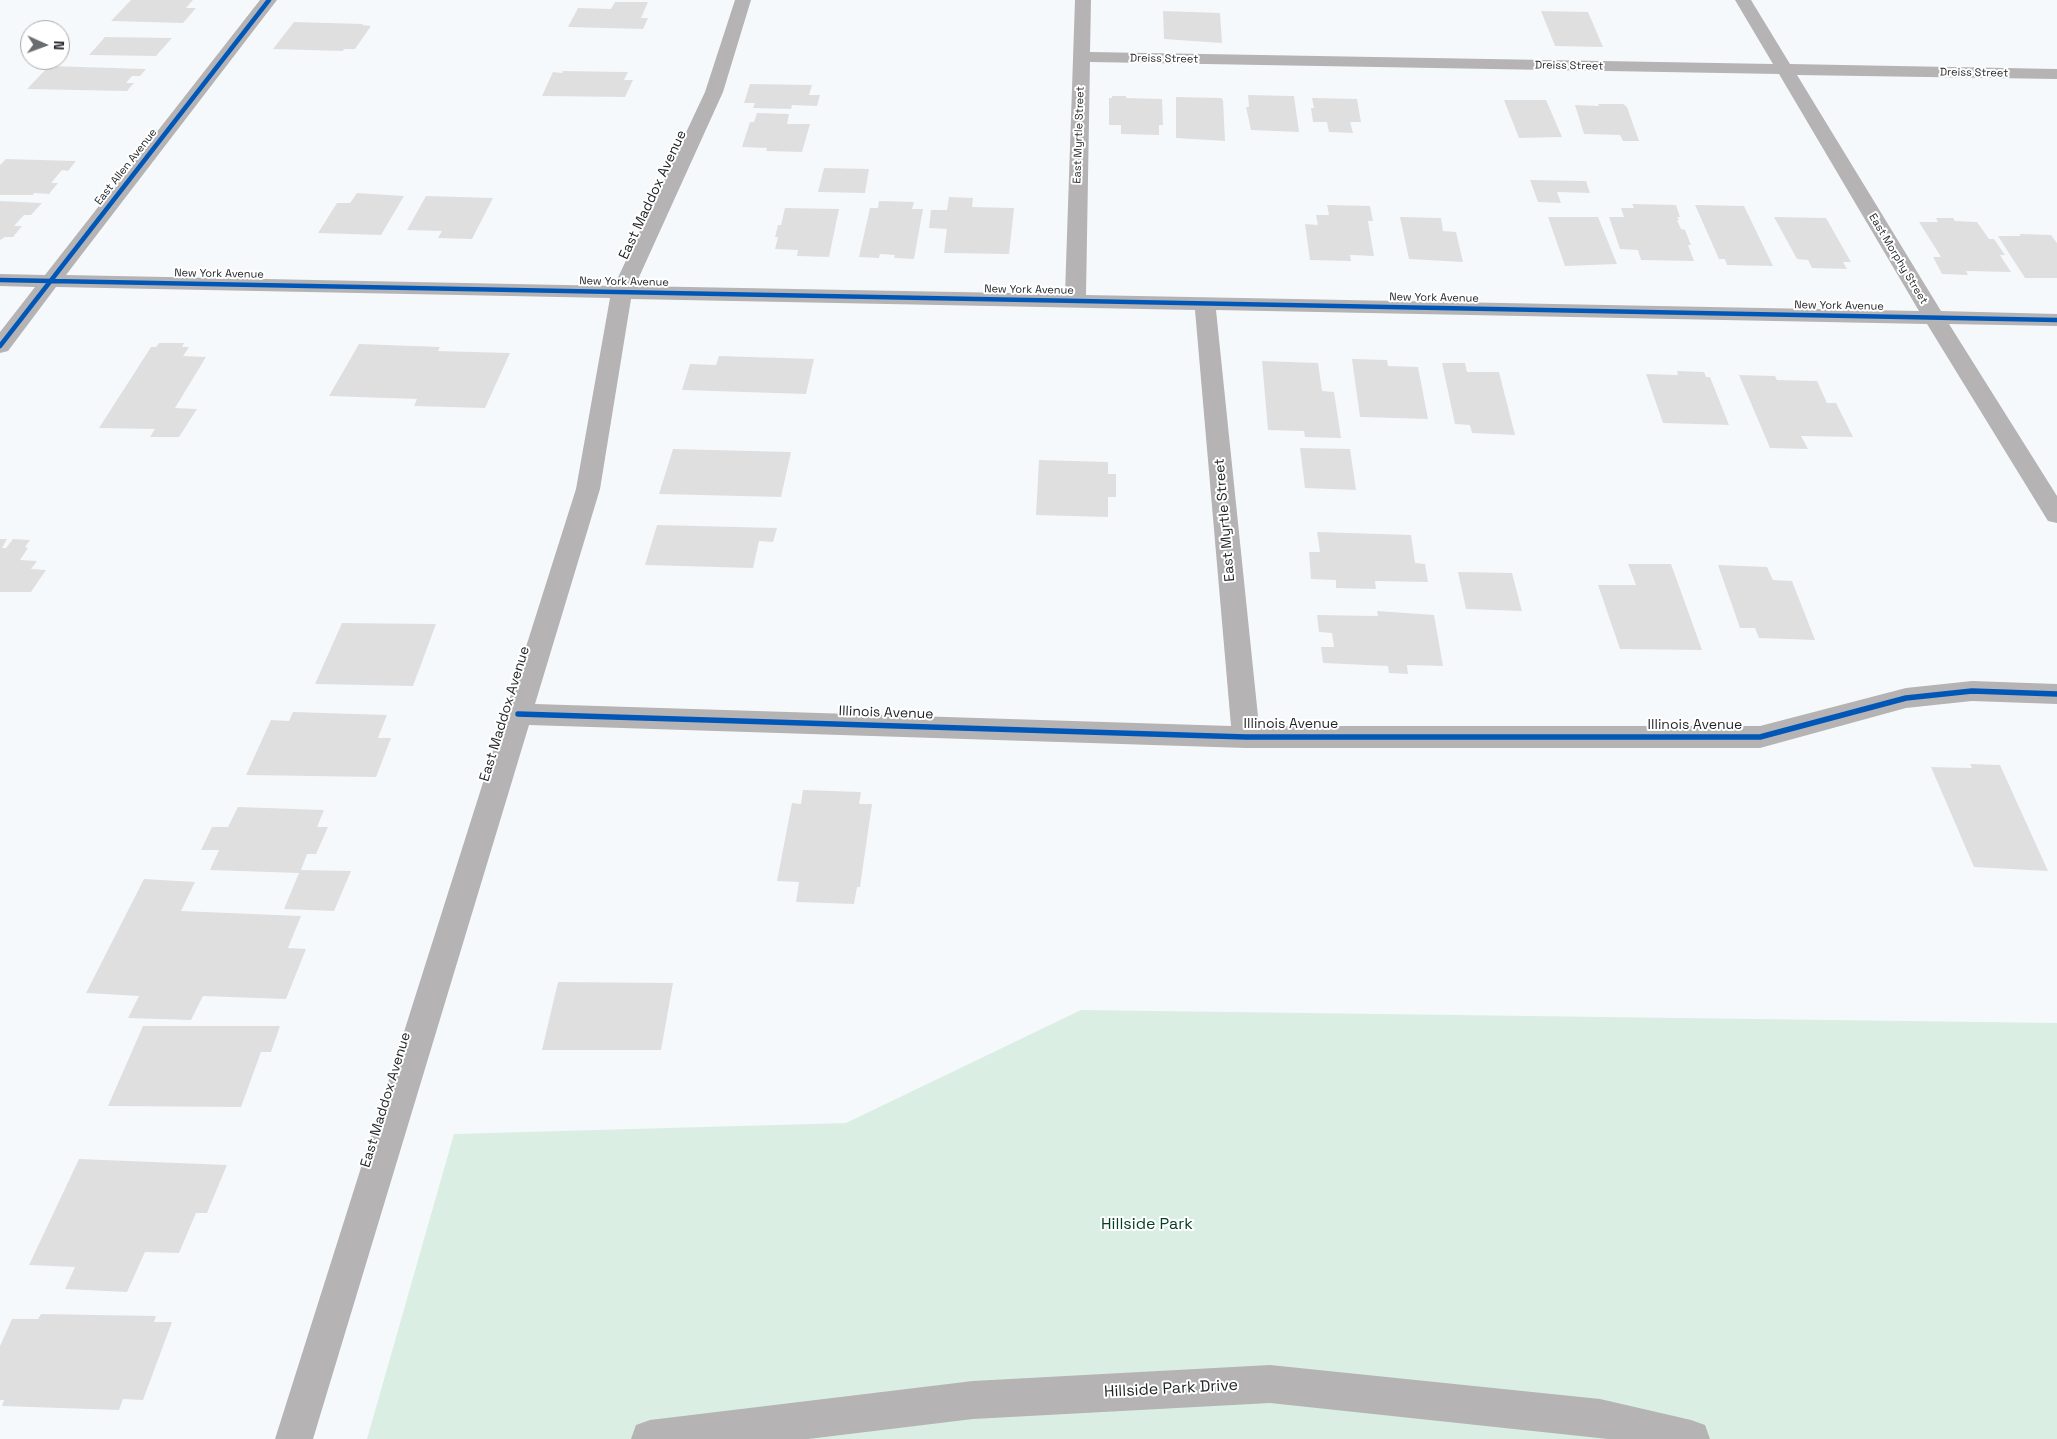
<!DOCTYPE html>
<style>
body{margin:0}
#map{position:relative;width:2057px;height:1439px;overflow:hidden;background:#f6f9fc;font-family:"Space Grotesk",sans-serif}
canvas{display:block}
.north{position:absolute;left:20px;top:20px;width:50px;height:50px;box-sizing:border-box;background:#fff;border:1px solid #a5a7a8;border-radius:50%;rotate:92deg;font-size:14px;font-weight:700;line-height:20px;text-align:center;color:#1f2225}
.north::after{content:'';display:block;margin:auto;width:18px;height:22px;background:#6a6d70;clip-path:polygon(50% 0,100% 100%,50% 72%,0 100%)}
</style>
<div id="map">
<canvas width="2057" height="1439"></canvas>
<div class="north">N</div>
</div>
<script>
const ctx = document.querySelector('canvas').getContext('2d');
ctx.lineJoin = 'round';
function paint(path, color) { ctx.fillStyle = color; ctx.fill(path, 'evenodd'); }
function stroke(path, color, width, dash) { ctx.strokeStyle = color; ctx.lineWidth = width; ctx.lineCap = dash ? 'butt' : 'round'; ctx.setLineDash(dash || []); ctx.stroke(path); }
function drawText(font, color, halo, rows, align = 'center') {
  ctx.font = font + ' "Space Grotesk",sans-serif'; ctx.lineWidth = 4; ctx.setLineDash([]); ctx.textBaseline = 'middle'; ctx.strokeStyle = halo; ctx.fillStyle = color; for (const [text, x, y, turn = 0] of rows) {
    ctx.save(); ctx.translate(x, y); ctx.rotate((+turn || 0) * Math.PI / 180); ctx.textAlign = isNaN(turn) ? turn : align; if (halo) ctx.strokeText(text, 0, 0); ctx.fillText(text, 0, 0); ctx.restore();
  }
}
const green = new Path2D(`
 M1081,1010L2057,1023V1439H367L454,1134L846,1123Z`);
const building = new Path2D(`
 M131,0H193L186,8H196L183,23L111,21Z
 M615,2H648L641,18H648L643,29L568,27L578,8L611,9Z
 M1163,11L1220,13L1222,43L1164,39Z
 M1541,11L1588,12L1603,47L1555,46Z
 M294,22L363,24L362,25L371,26L355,49H344L343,51L273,49Z
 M105,37L172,38L156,56L89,55Z
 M49,66L146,69L140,76H132L126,83H134L127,91L27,89Z
 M563,71L628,72L624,80H633L625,97L542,96L553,72L562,73Z
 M750,84L812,85L809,95H820L817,106L792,105L791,109L753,108L755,103H744Z
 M1248,95L1294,96L1299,132L1251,130L1246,107H1249Z
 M1112,96H1126V98L1162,99L1163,125H1159V135L1121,134V125H1109V98H1112Z
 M1176,97L1221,98L1223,100L1225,141L1176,138Z
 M1312,98L1357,99L1361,122H1350L1353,133L1329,132L1327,122H1313L1311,108H1314Z
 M1504,100H1546L1562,137L1519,138Z
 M1598,104H1623L1627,107L1639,141H1623L1620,135L1584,134L1575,105L1599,106Z
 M757,113L789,114L787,124H810L802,152L766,151L767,148L742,147L750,122H754Z
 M6,159L76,161L68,171L62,170L51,183H58L49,194L34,193L33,195H0V165Z
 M824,168L869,169L865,193L818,192Z
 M1530,180L1586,181L1590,193L1557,192L1561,203L1538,202Z
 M357,193L404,196L381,235L318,233L337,203H350Z
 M426,196L493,198L472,239L438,238L442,231L407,230Z
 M949,197L973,198L972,207L1014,208L1009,254L944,253L947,229L929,228L931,210H947Z
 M0,201L42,203L31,215H24L14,226H22L13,237H5L0,240Z
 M879,201L914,202L912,209H923L914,259L894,258L895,255L880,254L879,258L859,257L870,208H878Z
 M1632,204L1676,205L1680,217H1677L1679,220H1677L1681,229L1685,230L1691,245H1688L1694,261L1641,260L1638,250L1620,249L1609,217H1624L1621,208H1634Z
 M1327,205L1370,206L1373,221H1368L1374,256L1350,255L1351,261L1310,260L1305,224L1318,225L1316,215H1329Z
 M1695,205L1744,206L1773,266L1727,265L1725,259H1719Z
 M785,208L839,209L829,257L797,256L798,250L775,249L778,237H775L778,225H781Z
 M1400,217L1441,218L1443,231L1456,232L1463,262L1409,259Z
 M1548,217H1598L1617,264L1565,266Z
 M1774,217L1826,218L1851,262H1843L1847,269L1812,268L1808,260L1797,259Z
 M1936,218H1953L1955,221L1977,222L1989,239H1994L2005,255H2000L2011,272L1966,271L1968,275L1942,274L1933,257H1941L1919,222H1938Z
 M2019,234L2051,235L2057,243V278H2025L1998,236H2021Z
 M159,343H184L182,347H189L183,356L206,357L175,408L197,409L179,437H150L155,429L99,428L151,347H156Z
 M359,344L440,347L438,351L510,353L485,408L414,406L417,399L329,396Z
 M719,356L814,359L806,394L682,390L690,364L716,365Z
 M1352,359L1387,360L1388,366L1418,367L1428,419L1360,417Z
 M1262,361L1318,363L1322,391L1334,392L1341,438L1305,437L1304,431L1268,430Z
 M1442,363H1465L1467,372H1499L1515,435L1472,433L1470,425L1455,424Z
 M1677,371L1704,372L1706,377H1710L1729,425L1663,423L1646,374L1678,375Z
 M1739,375L1775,376L1777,380L1817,381L1827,403H1836L1853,437L1801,436L1808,449L1770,448Z
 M1300,448L1350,449L1356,490L1305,488Z
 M673,449L791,452L781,497L659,494Z
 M1039,460L1108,462V474H1116V497H1108V517L1036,515Z
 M657,525L777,528L773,542L759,541L753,568L645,565Z
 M1317,532L1411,535L1415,563L1425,564L1428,582L1375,581L1376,589L1336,588V580L1311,579L1309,552H1320Z
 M0,539H7L2,548H6L13,539L30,540L25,547L28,548L20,560L37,561L31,569L46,570L31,592H0Z
 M1628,564H1671L1702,650L1620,649L1598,585H1636Z
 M1718,565L1767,567L1773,580L1792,581L1815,640L1759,638L1755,628H1740Z
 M1458,572L1512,573L1522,611L1466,609Z
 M1377,611L1434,615L1443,666L1407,665L1408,674L1389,673L1388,666L1323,663L1321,647H1334L1332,633L1319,632L1317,615L1378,616Z
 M342,623L436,624L413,686L315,684Z
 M293,712L387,715L378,738H391L376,777L246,775L271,720L289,721Z
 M1970,764L2000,765L2048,871L1974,867L1931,767L1972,768Z
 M803,790L861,792L859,804H872L860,887H857L854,904L796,902L799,882L777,881L792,803L801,804Z
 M238,807L324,810L317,827H328L316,854H307L301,870L351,871L334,911L284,909L299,873L210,870L219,850H201L212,827H228Z
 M144,879L195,882L181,911L301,916L288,948L306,949L286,999L203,996L191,1020L128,1018L139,996L86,993Z
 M558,982L673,983L661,1050H542Z
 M143,1026H280L271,1052H261L241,1107L108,1106Z
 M79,1159L227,1165L207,1213H196L179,1253L145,1252L127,1292L65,1289L75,1267L29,1265Z
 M41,1314L156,1316L154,1322H172L143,1400L123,1399L119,1410L2,1406L4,1400H0V1346L12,1319H38Z`);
const minor = new Path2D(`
 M260,0H277L66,275L614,286L705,92L735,0H751L723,92L635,286L1065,294L1075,0H1091L1090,52L1773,64L1735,0H1751L1790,64L2057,69V79L1797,75L1941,311L2057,314V326L1949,324L2057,496V523L2048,521L1927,324L1216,310L1259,726H1760L1906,688L1972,681L2057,684V704L1972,701L1906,708L1760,748H1246L529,725L313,1439H275L576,489L610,298L56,287L8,351L0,353V332L35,287L0,286V274L45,275ZM1090,62L1779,74L1919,311L1086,295ZM631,299L1195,310L1231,726L535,704L600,489Z
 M1270,1365L1600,1399L1691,1420L1705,1425L1710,1439H1608L1270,1403L973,1419L808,1439H631L636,1425L650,1420L973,1381Z`);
const cyclewayFar1 = new Path2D(`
 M0,280L2057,320
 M0,346L269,0`);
const cycleway = new Path2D(`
 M518,714L1246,737H1760L1906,698L1972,691L2057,694`);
const farStreetnames = [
 ["Dreiss Street",1164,59,1],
 ["Dreiss Street",1569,66,1],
 ["Dreiss Street",1974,73,1],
 ["East Myrtle Street",1079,135,-88],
 ["East Allen Avenue",126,167,-52],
 ["East Morphy Street",1898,259,59],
 ["New York Avenue",219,274,1],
 ["New York Avenue",624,282,1],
 ["New York Avenue",1029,290,1],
 ["New York Avenue",1434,298,1],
 ["New York Avenue",1839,306,1]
];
const streetNames = [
 ["East Maddox Avenue",653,195,-65],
 ["East Myrtle Street",1225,520,-95],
 ["Illinois Avenue",886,713,2],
 ["East Maddox Avenue",505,714,-73],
 ["Illinois Avenue",1291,724],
 ["Illinois Avenue",1695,725],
 ["East Maddox Avenue",386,1100,-73]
];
const nearParknames = [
 ["Hillside Park",1147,1225]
];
const nearStreetnames = [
 ["Hillside Park Drive",1171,1389,-3]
];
paint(green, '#daeee4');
paint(building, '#e0dfe0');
paint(minor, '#b5b3b3');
stroke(cyclewayFar1, '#0057b8', 4.5);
stroke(cycleway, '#0057b8', 5.5);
drawText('11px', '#1f2225', '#fff', farStreetnames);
drawText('14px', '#1f2225', '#fff', streetNames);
drawText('16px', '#044024', '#fff', nearParknames);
drawText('16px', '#1f2225', '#fff', nearStreetnames);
</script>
